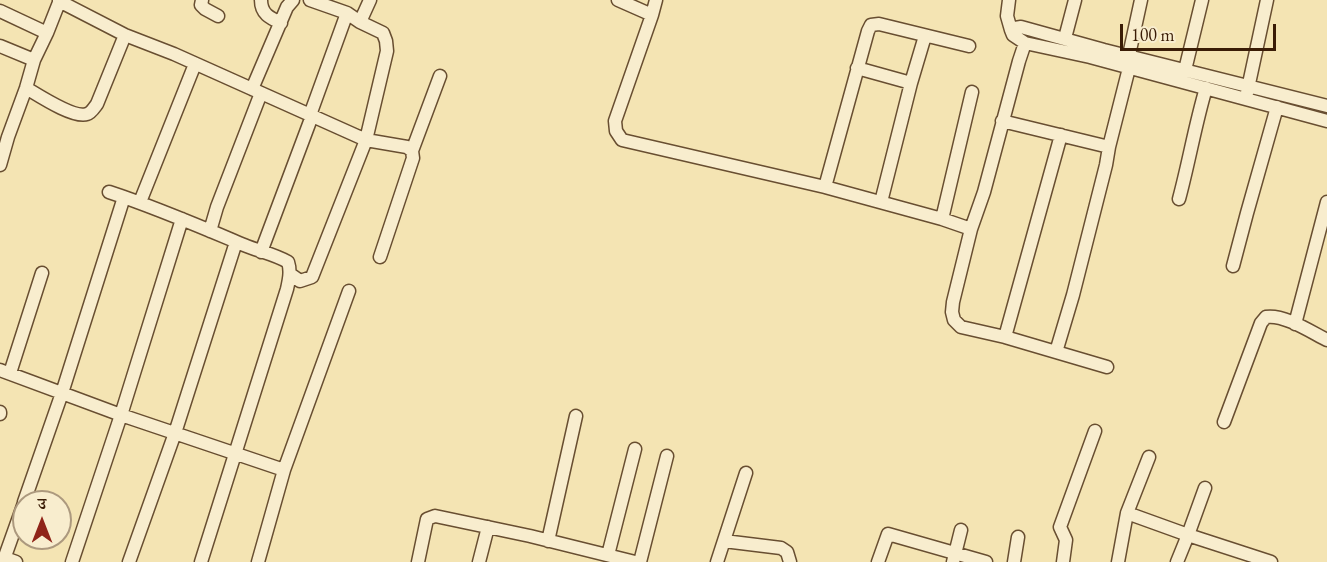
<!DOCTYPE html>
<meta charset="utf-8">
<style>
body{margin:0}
#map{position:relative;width:1327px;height:562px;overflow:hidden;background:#f4e4b3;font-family:"EB Garamond","Noto Serif Devanagari",serif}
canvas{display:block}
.north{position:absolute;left:12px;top:490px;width:60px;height:60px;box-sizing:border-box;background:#f8edce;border:2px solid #ac997e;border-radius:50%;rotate:0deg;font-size:16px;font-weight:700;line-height:24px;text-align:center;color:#3a1c06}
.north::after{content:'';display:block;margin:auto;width:21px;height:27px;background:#8f2418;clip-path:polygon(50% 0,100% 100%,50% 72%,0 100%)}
.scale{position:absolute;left:1120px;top:24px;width:156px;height:27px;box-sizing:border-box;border:3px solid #3a1c06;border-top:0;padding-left:8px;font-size:18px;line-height:21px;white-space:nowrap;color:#3a1c06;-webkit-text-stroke:4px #f8edce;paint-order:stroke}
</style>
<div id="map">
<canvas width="1327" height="562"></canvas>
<div class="north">उ</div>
<div class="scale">100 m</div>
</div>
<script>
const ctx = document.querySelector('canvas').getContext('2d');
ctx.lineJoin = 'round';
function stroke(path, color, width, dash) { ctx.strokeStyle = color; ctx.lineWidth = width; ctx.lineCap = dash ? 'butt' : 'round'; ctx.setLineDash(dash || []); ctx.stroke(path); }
const minor = new Path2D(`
 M202,0L201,5L205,9L218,16
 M261,0C261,14 270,18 281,23
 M310,0L347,13L360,22L383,33L386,41L387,51L366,140L407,147L412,151L413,158L380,257
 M618,0L652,15L615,121L616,131L622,140L825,187L942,219L971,229L984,192L1019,61L1025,43
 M1009,0L1007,16L1011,30
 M59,1L125,35L174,54L366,140L312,277L300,281L290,274
 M0,11L47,33
 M652,15L656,0
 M360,22L370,0
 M1065,38L1075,0
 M0,46L34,60
 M1129,55L1141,0
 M857,68L911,83
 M1185,70L1202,0
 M26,88C38,95 74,119 87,114C91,113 94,108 97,104L125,35
 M252,89L287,7L293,0
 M1247,93L1267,0
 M1327,106L1104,50L1021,27L1015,28L1011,30L1013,35L1025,43L1090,57L1327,121
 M310,115L347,13
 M1002,121L1109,147
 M412,151L440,76
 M0,165L8,137L26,88L34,60L47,33L60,0
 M825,187L868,31L871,25L879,24L969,46
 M109,192C155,207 199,226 244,245C258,251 274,254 288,262C291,271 289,280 287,289L201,562
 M1179,199C1189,162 1195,125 1206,88
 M140,202L195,64
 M881,202L911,83L925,36
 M942,219L972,92
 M971,229L953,302L952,312L954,320L961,327L1005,337L1107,367
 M210,231L217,207L261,93
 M261,252L312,116
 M1233,266L1247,213L1277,107
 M1295,324L1327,202
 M1005,337L1061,135
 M1056,352L1073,295L1106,165L1109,147L1129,68
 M0,370L121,415L284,470
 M10,373L42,273
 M0,412V414
 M1224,422L1261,323L1266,317C1284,314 1311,332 1327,340
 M1205,488L1188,535L1271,562
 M24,502L62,393L124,197
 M1127,513L1149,457
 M548,541L576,416
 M724,541L781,548L787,552L790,562
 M608,555L635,449
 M5,558L16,562
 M3,562L24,503
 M72,562L121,415L182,219
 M129,562L175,433L236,242
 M258,562L284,470L349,291
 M418,562L427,519L435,516L530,536L635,562
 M479,562L488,527
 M640,562L667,456
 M717,562L746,473
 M878,562L888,534L986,562
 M953,562L961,530
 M1014,562L1018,537
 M1063,562L1066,540L1060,527L1095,431
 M1118,562L1127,513L1188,535L1177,562`);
stroke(minor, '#684e31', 15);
stroke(minor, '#f8edce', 12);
</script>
